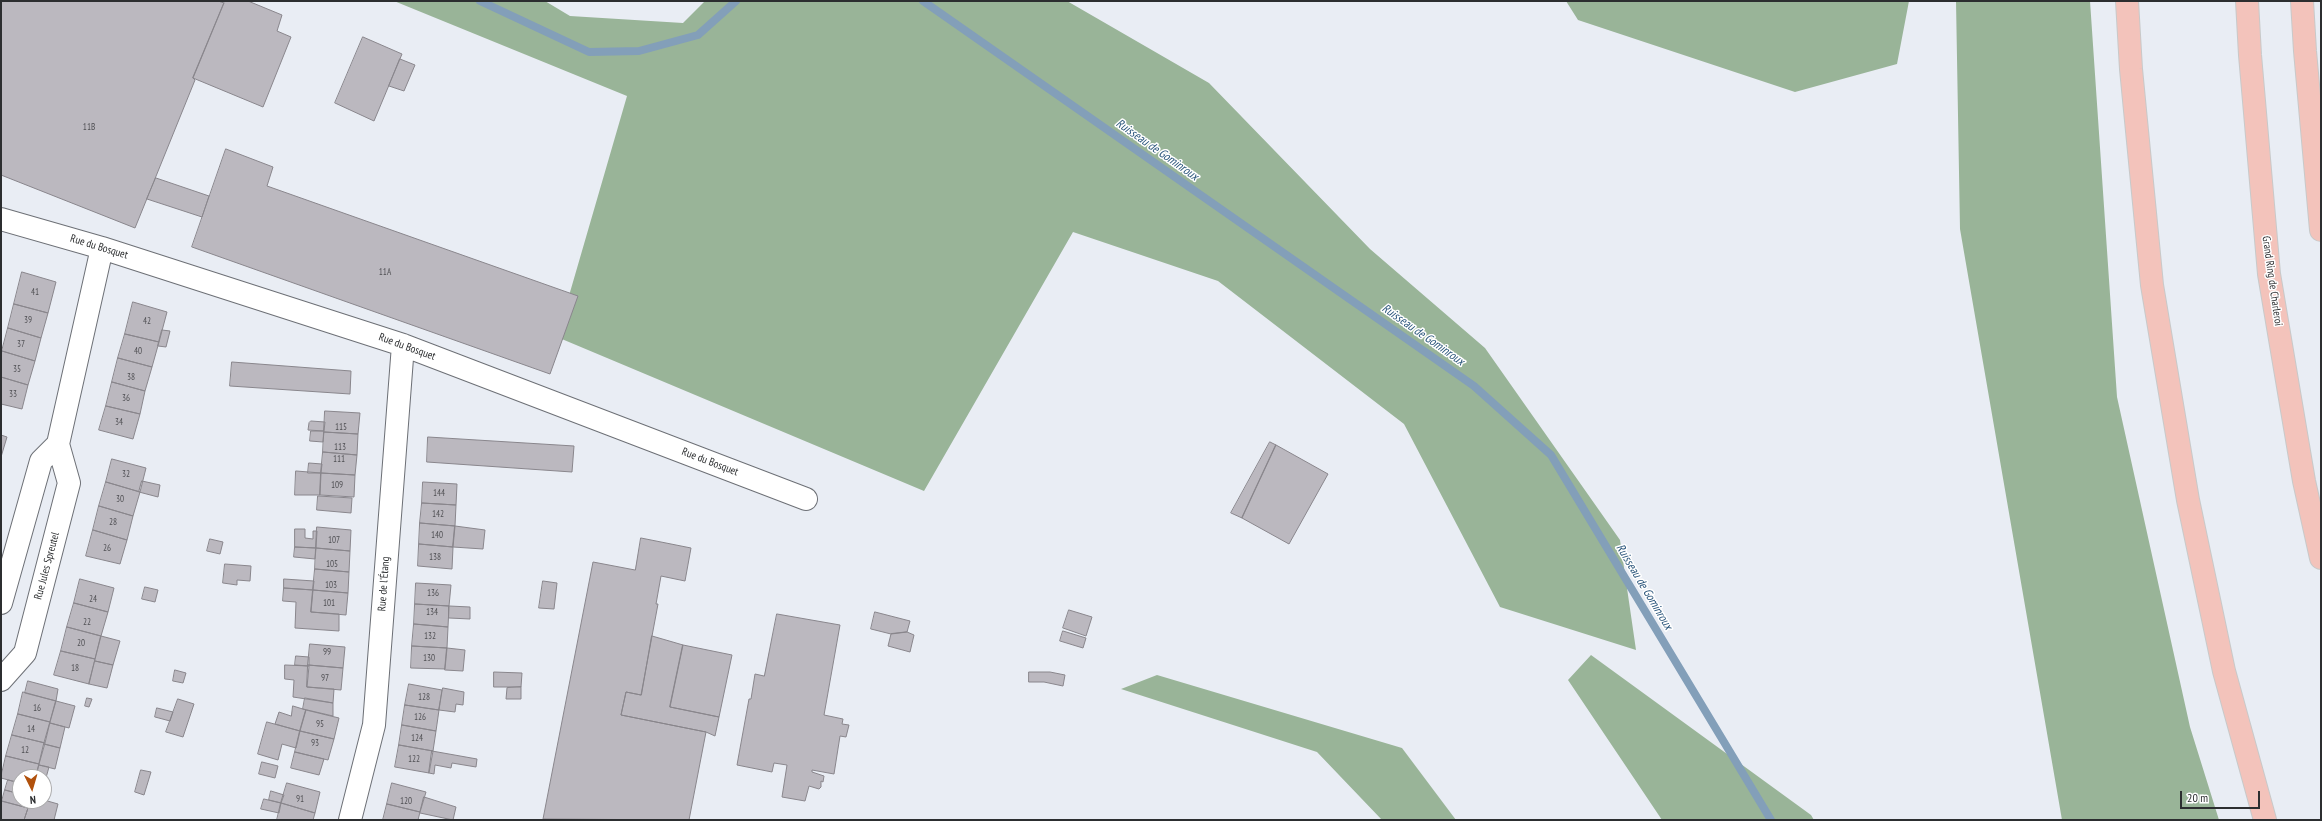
<!DOCTYPE html>
<meta charset="utf-8">
<style>
body{margin:0}
#map{position:relative;width:2322px;height:821px;overflow:hidden;background:#e9edf4;font-family:"PT Sans Narrow",sans-serif}
canvas{display:block}
.frame{position:absolute;inset:0;border:2px solid #2c2e30;pointer-events:none}
.north{position:absolute;left:12px;top:769px;width:40px;height:40px;box-sizing:border-box;background:#fff;border:1px solid #ababac;border-radius:50%;rotate:175deg;font-size:11px;font-weight:700;line-height:16px;text-align:center;color:#2c2e30}
.north::after{content:'';display:block;margin:auto;width:14px;height:18px;background:#b1510c;clip-path:polygon(50% 0,100% 100%,50% 72%,0 100%)}
.scale{position:absolute;left:2180px;top:791px;width:80px;height:18px;box-sizing:border-box;border:2px solid #2c2e30;border-top:0;padding-left:5px;font-size:12px;line-height:14px;white-space:nowrap;color:#2c2e30;-webkit-text-stroke:3px #fff;paint-order:stroke}
</style>
<div id="map">
<canvas width="2322" height="821"></canvas>
<div class="frame"></div>
<div class="north">N</div>
<div class="scale">20 m</div>
</div>
<script>
const ctx = document.querySelector('canvas').getContext('2d');
ctx.lineJoin = 'round';
function paint(path, color) { ctx.fillStyle = color; ctx.fill(path, 'evenodd'); }
function stroke(path, color, width, dash) { ctx.strokeStyle = color; ctx.lineWidth = width; ctx.lineCap = dash ? 'butt' : 'round'; ctx.setLineDash(dash || []); ctx.stroke(path); }
function drawText(font, color, halo, rows, align = 'center') {
  ctx.font = font + ' "PT Sans Narrow",sans-serif'; ctx.lineWidth = 3; ctx.setLineDash([]); ctx.textBaseline = 'middle'; ctx.strokeStyle = halo; ctx.fillStyle = color; for (const [text, x, y, turn = 0] of rows) {
    ctx.save(); ctx.translate(x, y); ctx.rotate((+turn || 0) * Math.PI / 180); ctx.textAlign = isNaN(turn) ? turn : align; if (halo) ctx.strokeText(text, 0, 0); ctx.fillText(text, 0, 0); ctx.restore();
  }
}
const forest = new Path2D(`
 M394,1H545L570,16L683,23L705,1H1067L1209,83L1370,249L1485,348L1620,540L1636,650L1500,607L1404,424L1218,281L1073,232L924,491L557,337L627,96Z
 M1566,1H1909L1897,64L1795,92L1578,20Z
 M1956,1H2090L2117,397L2190,727L2219,820H2062L1960,229Z
 M1591,655L1811,815L1814,820H1662L1568,680Z
 M1157,675L1402,748L1456,820H1382L1317,752L1121,689Z`);
const stream = new Path2D(`
 M480,1L589,52L639,51L698,35L736,1
 M923,1L1474,386L1551,455L1771,820`);
const building = new Path2D(`
 M1,1H218L224,3L193,78L195,80L135,228L1,175Z
 M225,1H248L282,15L277,31L291,37L263,107L193,78Z
 M363,37L402,54L374,121L335,103Z
 M400,59L415,65L404,91L389,86Z
 M226,149L273,167L267,186L578,296L550,374L192,247Z
 M156,178L209,196L202,217L147,199Z
 M22,272L56,282L48,313L14,304Z
 M133,302L167,312L159,342L125,334Z
 M14,304L48,313L41,338L8,328Z
 M8,328L41,338L35,361L2,351Z
 M162,330L170,331L166,347L158,346Z
 M125,334L159,342L152,367L118,358Z
 M2,351L35,361L28,385L1,377Z
 M118,358L152,367L145,391L112,382Z
 M232,362L351,371L350,394L230,386Z
 M1,377L28,385L22,409L1,404Z
 M112,382L145,391L140,414L106,406Z
 M106,406L140,414L133,439L99,430Z
 M325,411L360,413L358,434L324,432Z
 M311,421L325,422L324,431L308,430L309,423Z
 M311,431H324L323,442L310,441Z
 M324,432L358,434L357,455L323,452Z
 M1,435L7,437L1,457Z
 M428,437L574,446L572,472L427,462Z
 M1270,442L1276,445L1242,518L1231,513Z
 M1276,445L1328,474L1289,544L1242,518Z
 M323,452L357,455L355,475L321,473Z
 M112,459L146,468L140,492L106,482Z
 M309,463L322,464L321,473H308Z
 M296,471L321,473L320,495H295Z
 M321,473L355,475L354,497L320,495Z
 M142,481L160,485L158,497L139,492Z
 M106,482L140,492L133,516L99,506Z
 M423,482L457,484L456,505L422,503Z
 M318,496L352,498L351,513L317,510Z
 M422,503L456,505L455,526L420,523Z
 M99,506L133,516L127,540L93,530Z
 M420,523L455,526L453,547L419,544Z
 M455,526L485,530L483,549L453,547Z
 M317,527L351,530L350,551L316,548Z
 M295,529H305V538L313,539V531H317L316,548L295,547Z
 M93,530L127,540L120,564L86,556Z
 M641,538L691,548L685,581L661,576L656,604H658L641,695L626,692L621,715L706,732L689,820L543,819L593,562L635,570Z
 M210,539L223,542L220,554L207,551Z
 M419,544L453,547L452,569L418,566Z
 M295,547L316,548L315,559L294,557Z
 M316,548L350,551L349,572L315,569Z
 M225,564L251,566L250,581L237,580V585L223,583Z
 M315,569L349,572L348,593L313,590Z
 M80,579L114,588L108,612L74,603Z
 M284,579L314,581L313,590L284,588Z
 M543,581L557,583L554,609L539,608Z
 M416,583L451,585L449,606L415,604Z
 M145,587L158,590L155,602L142,599Z
 M284,588L313,590L311,612L339,614V631L295,628L296,602L283,601Z
 M313,590L348,593L346,615L311,612Z
 M74,603L108,612L101,636L67,627Z
 M415,604L449,606L448,627L414,624Z
 M449,606L470,607V619L449,618Z
 M1069,610L1092,617L1086,636L1063,628Z
 M875,612L910,621L907,632L891,634L871,629Z
 M777,614L840,625L824,715L843,719L842,724L849,725L846,737L840,736L834,774L812,770V772L824,776L823,782L821,781V787L819,789L809,786L805,801L782,797L787,765L774,763L772,772L737,765L749,699H751L755,674L764,676Z
 M414,624L448,627L447,648L412,646Z
 M67,627L101,636L95,659L61,651Z
 M1063,631L1086,638L1083,648L1060,641Z
 M907,632L914,635L910,652L888,646L891,634Z
 M101,636L120,641L113,665L95,661Z
 M652,636L683,645L670,707L719,717L715,736L706,732L621,715L626,692L641,695Z
 M310,644L345,647L343,668L308,665Z
 M683,645L732,655L719,717L670,707Z
 M412,646L447,648L445,669L411,668Z
 M447,648L465,650L463,671L445,670Z
 M61,651L95,659L89,684L54,675Z
 M296,656L309,657V666L295,665Z
 M95,661L113,665L107,688L89,684Z
 M285,665L309,666L307,687L334,689L333,703L293,697L294,680L285,679Z
 M308,665L343,668L341,690L307,687Z
 M175,670L186,673L183,683L173,681Z
 M494,672L522,673L521,687H494Z
 M1029,672H1050L1065,675L1063,686L1044,682H1029Z
 M28,681L58,689L56,701L25,693Z
 M409,684L442,690L439,710L405,705Z
 M521,687V699H506L507,688Z
 M443,688L464,692L463,705L456,704L455,712L439,710Z
 M23,692L56,701L50,722L18,714Z
 M87,698L92,699L89,707L85,706Z
 M305,698L333,703V716L303,709Z
 M178,699L194,704L183,737L166,732Z
 M56,701L75,706L69,728L50,723Z
 M405,705L439,710L436,731L402,725Z
 M293,706L306,710L300,731L275,724L279,712L291,716Z
 M157,708L173,712L170,721L155,717Z
 M306,710L339,718L334,739L300,731Z
 M18,714L50,722L45,743L12,735Z
 M267,722L300,731L296,748L282,744L278,760L258,754Z
 M50,723L65,727L60,748L44,744Z
 M402,725L436,731L433,751L399,745Z
 M300,731L334,739L328,760L295,752Z
 M12,735L45,743L39,764L6,756Z
 M44,744L60,748L55,769L39,765Z
 M399,745L433,751L429,773L395,767Z
 M432,751L477,759L476,767L452,763L451,768L435,765L434,774L429,773Z
 M295,752L324,759L319,775L291,768Z
 M6,756L39,764L36,777H20V783L1,778Z
 M262,762L278,766L275,778L259,774Z
 M39,765L49,767L44,785V777H36Z
 M141,770L151,772L144,795L135,792Z
 M8,780L20,783V794L5,790Z
 M287,783L320,792L315,813L281,803Z
 M392,783L426,792L420,812L387,804Z
 M5,790L20,794V801L44,800L58,804L54,820H24L28,808L2,801Z
 M271,791L284,795L281,803L269,800Z
 M424,797L456,807L453,820L420,813Z
 M264,799L281,803L279,813L261,809Z
 M1,801L28,808L24,820H1Z
 M281,803L315,813L313,820H277Z
 M387,804L420,812L418,820H383Z`);
const minor = new Path2D(`
 M1,219L102,248L403,345L806,499
 M1,603L41,461L58,444
 M1,680L25,653L69,483L58,444L102,248
 M350,820L374,725L403,345`);
const highway = new Path2D(`
 M2127,1L2131,69L2152,285L2188,500L2224,671L2265,820
 M2247,1L2250,55L2269,274L2304,481L2321,558
 M2302,1L2305,51L2321,230`);
const numberNames = [
 ["11B",89,127],
 ["11A",385,272],
 ["41",35,292],
 ["39",28,320],
 ["42",147,321],
 ["37",21,344],
 ["40",138,351],
 ["35",17,369],
 ["38",131,377],
 ["33",13,394],
 ["36",126,398],
 ["34",119,422],
 ["115",341,427],
 ["113",340,447],
 ["111",339,459],
 ["32",126,474],
 ["109",337,485],
 ["144",439,493],
 ["30",120,499],
 ["142",438,514],
 ["28",113,522],
 ["140",437,535],
 ["107",334,540],
 ["26",107,548],
 ["138",435,557],
 ["105",332,564],
 ["103",331,585],
 ["136",433,593],
 ["24",93,599],
 ["101",329,603],
 ["134",432,612],
 ["22",87,622],
 ["132",430,636],
 ["20",81,643],
 ["99",327,652],
 ["130",429,658],
 ["18",75,668],
 ["97",325,678],
 ["128",424,697],
 ["16",37,708],
 ["126",420,717],
 ["95",320,724],
 ["14",31,729],
 ["124",417,738],
 ["93",315,743],
 ["12",25,750],
 ["122",414,759],
 ["91",300,799],
 ["120",406,801]
];
const streetNames = [
 ["Rue du Bosquet",99,247,17],
 ["Grand Ring de Charleroi",2272,281,82],
 ["Rue du Bosquet",407,347,20],
 ["Rue du Bosquet",710,462,21],
 ["Rue Jules Spreutel",47,566,-75],
 ["Rue de l'Étang",384,584,-86]
];
const waterNames = [
 ["Ruisseau de Gominroux",1157,150,35],
 ["Ruisseau de Gominroux",1423,335,35],
 ["Ruisseau de Gominroux",1644,587,59]
];
paint(forest, '#99b498');
stroke(stream, '#839fb9', 8);
paint(building, '#bbb8bf');
stroke(building, '#89868c', 1);
stroke(minor, '#6d7076', 24);
stroke(highway, '#c8c9c9', 24);
stroke(minor, '#fff', 22);
stroke(highway, '#f3c3bb', 22);
drawText('9px', '#505054', null, numberNames);
drawText('11px', '#2c2e30', '#fff', streetNames);
drawText('italic 12px', '#2a557b', '#fff', waterNames);
</script>
